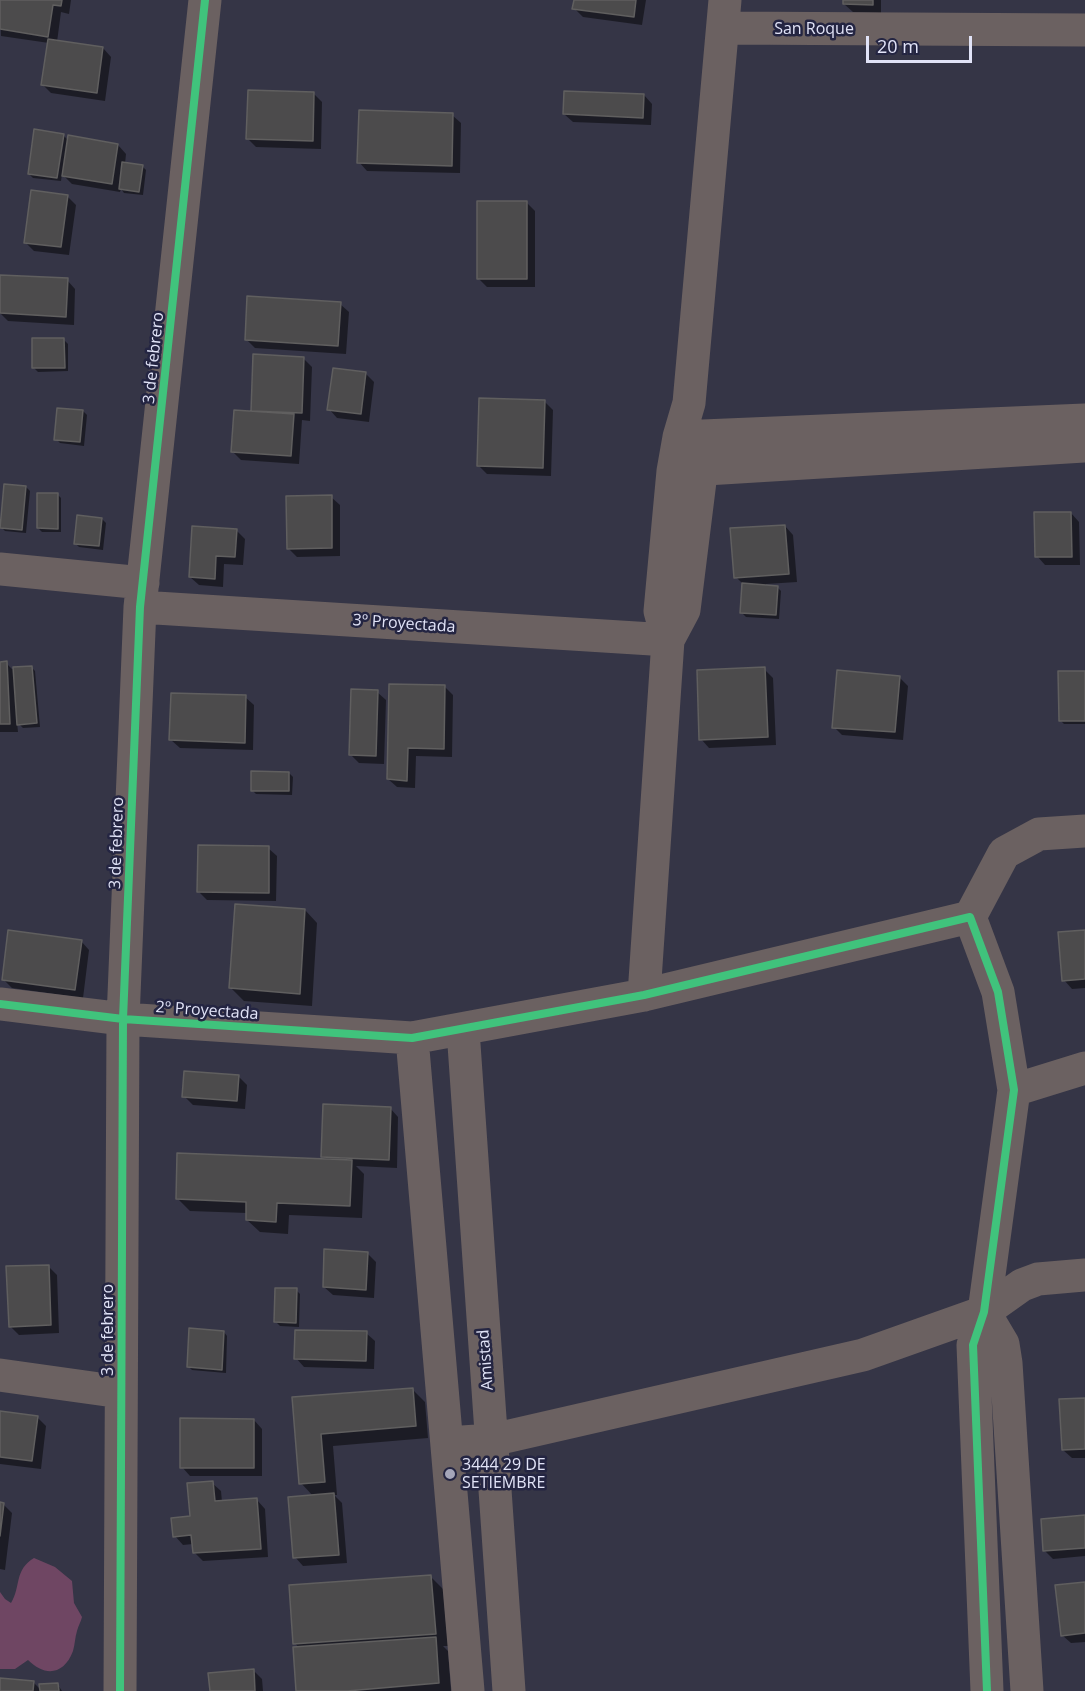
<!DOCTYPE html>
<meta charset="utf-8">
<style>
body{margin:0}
#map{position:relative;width:1085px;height:1691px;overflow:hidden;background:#353546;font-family:"Open Sans",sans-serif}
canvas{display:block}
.scale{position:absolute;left:866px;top:36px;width:106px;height:27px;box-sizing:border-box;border:3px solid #e1e3f7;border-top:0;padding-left:8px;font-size:18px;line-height:21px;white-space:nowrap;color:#e1e3f7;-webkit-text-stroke:4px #242542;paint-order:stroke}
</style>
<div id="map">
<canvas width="1085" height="1691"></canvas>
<div class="scale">20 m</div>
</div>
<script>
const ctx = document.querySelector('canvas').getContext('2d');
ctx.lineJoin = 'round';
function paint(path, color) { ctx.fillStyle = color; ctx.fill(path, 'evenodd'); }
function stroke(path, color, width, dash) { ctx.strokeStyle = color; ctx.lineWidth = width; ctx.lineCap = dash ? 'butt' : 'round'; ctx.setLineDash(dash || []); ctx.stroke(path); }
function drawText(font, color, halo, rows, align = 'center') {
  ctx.font = font + ' "Open Sans",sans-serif'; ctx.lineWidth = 5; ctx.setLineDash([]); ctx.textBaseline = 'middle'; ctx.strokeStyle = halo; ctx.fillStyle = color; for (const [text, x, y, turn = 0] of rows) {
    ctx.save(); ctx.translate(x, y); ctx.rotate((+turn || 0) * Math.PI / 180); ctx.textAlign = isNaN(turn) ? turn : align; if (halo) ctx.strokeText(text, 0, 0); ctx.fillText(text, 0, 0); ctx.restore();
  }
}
const green = new Path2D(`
 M34,1558L55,1567L72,1581L74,1603L82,1617C81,1622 78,1626 77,1631C75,1637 75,1644 73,1651C64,1675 45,1677 28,1660L15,1669H0V1592L5,1599L11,1603C21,1587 14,1570 34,1558Z`);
const shadow = new Path2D(`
 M0,0H71L69,14L61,12L57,42L103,48L111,57L105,101L51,93L43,85L49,43L1,36Z
 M575,0H646L642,25L583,17L574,8Z
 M844,0H881V13L853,12L844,4Z
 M314,94L322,102L321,149L256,147L248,139Z
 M644,95L652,104L651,125L573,122L564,114Z
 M452,115L461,123L460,173L367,171L359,162Z
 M63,135L69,141L118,145L126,154L125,164L142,166L146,170L143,195L124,193L121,189L120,192L72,184L62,174L61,181L33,178L29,174Z
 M67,196L76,205L69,255L34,251L25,242Z
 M527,203L535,211V287H487L478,278Z
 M67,280L75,289L74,325L8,321L0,313V302Z
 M340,304L349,312L346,354L255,348L246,339Z
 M64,340L68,344V371L38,372L34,368Z
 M255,356L303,358L312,367L310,421L302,420L299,464L241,460L233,452L253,412Z
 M366,374L374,382L369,422L337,418L329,409Z
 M544,401L553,410L551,476L487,474L478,465Z
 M83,411L87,415L84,446L60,443L56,439Z
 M26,487L30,491L26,533L5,531L1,527Z
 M57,494L61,498V532H42L38,528Z
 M331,497L340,505V556L297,557L288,548Z
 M1071,513L1079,522L1080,565H1045L1037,556Z
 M102,519L106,523L103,550L79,547L75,543Z
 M785,526L793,535L797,582L766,584V586L777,587L781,591L779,619L746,617L742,613L744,585L736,577Z
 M236,530L245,539L243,565L224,564L223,587L199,585L190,577Z
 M0,663H6L12,669L31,667L35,671L40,727L23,728L17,722L18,732H0Z
 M764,669L773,678L776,745L709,748L701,739Z
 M1085,673V724H1064L1060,720Z
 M899,677L908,686L903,740L842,735L834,727Z
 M444,686L453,695L452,757L416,756L415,788L397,787L388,779Z
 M377,692L386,700L384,764L359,763L350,754Z
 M245,697L254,705L253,750L180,748L171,740Z
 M289,773L293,777L292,795L256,794L252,790Z
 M268,848L277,856L276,901L207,900L199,892Z
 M305,910L317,923L312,1006L244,1001L231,988Z
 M1085,932V988L1072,989L1064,980Z
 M81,941L89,950L83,998L12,988L3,979Z
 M239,1077L247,1085L245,1109L193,1105L184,1096Z
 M390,1108L398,1117L397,1168L356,1166L364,1174L362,1218L289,1215L288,1234L260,1232L247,1220V1213L190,1211L177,1198L325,1160L322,1157Z
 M367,1253L376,1262L374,1298L333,1295L324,1287Z
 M48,1266L57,1275L59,1333L19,1335L10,1326Z
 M296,1290L300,1294L299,1327L280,1326L276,1322Z
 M224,1332L227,1336L226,1373L192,1370L188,1366Z
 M366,1333L375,1341L374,1369L304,1367L296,1358Z
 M412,1389L425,1402L428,1438L333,1446L337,1495H334L342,1503L347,1563L303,1566L295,1557L313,1496L301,1483L294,1398Z
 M1085,1399V1458H1072L1063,1450Z
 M0,1412L37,1417L46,1426L41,1469L0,1464Z
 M254,1420L262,1429V1476H190L182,1467Z
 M212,1483L221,1491L222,1502L257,1500L265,1509L268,1557L203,1561L194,1552L193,1544L183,1545L175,1536L191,1517Z
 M0,1504H3L12,1513L5,1570L0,1569Z
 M1085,1517V1556L1053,1559L1045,1551Z
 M431,1577L443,1589L448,1646H443L448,1651L451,1691H298L299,1648L295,1643Z
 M1085,1583V1642L1071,1643L1062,1635Z
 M253,1670L262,1679L263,1691H212Z
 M0,1679L33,1682L41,1690L58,1685L62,1691H0Z`);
const building = new Path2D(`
 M0,0H62L61,6L53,5L48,37L0,29Z
 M574,0H636L634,17L572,9Z
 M843,0H873V5L843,4Z
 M48,39L103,47L97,93L41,85Z
 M248,90L314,92L313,141L246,139Z
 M564,91L644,94L643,118L563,114Z
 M359,110L453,113L452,166L357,163Z
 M34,129L64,134L57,178L28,174Z
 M68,135L118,144L112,184L62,176Z
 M122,162L143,165L139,192L119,189Z
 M31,190L68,195L61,247L24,243Z
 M477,201H527V279H477Z
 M0,275L68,278L66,317L0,313Z
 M247,296L341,302L338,346L245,340Z
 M32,338H64L65,368H32Z
 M253,354L304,357L302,413L251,411Z
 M333,368L366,372L361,414L327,410Z
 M479,398L545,400L543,468L477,466Z
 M57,408L83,410L80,442L54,440Z
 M234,410L294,414L291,456L231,452Z
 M4,484L26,486L22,530L0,528Z
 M37,493H58V529L37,528Z
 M332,495V548L287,549L286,496Z
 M1034,512H1071L1072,557H1035Z
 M77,515L102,518L99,546L74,544Z
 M785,525L789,574L734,578L730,528Z
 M192,526L237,529L235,557L216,556L215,579L189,577Z
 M742,583L778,586L776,615L740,613Z
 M7,661L10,724H0V662Z
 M32,666L37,723L17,725L13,667Z
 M765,667L768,737L699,740L697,670Z
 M837,670L900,676L895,732L832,728Z
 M1058,671H1085V721H1059Z
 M389,684L445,685L444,749L408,748L407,781L387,779Z
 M351,689L378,690L376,756L349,755Z
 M171,693L246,695L245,743L169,740Z
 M251,771L289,772V791H251Z
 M198,845L269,846V893L197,892Z
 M235,904L305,909L300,994L229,988Z
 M8,930L82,940L75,990L2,980Z
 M1085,930V979L1062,981L1058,932Z
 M184,1071L239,1075L237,1101L182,1097Z
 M323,1104L391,1107L389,1160L321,1157Z
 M177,1153L352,1160L350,1206L277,1203L276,1222L246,1220V1202L176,1199Z
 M324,1249L368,1252L366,1290L323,1287Z
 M49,1265L51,1325L9,1327L6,1266Z
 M275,1288H297L296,1323L274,1322Z
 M189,1328L224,1331L222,1370L187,1367Z
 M295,1330L367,1331L366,1361L294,1359Z
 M413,1388L416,1426L321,1434L325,1482L299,1484L292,1397Z
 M1085,1398V1449L1062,1450L1059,1399Z
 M0,1411L38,1416L32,1461L0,1457Z
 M180,1418L254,1419V1468H180Z
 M213,1481L215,1501L257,1498L261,1549L193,1553L191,1535L173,1537L171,1518L190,1516L187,1483Z
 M334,1493L339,1555L293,1558L288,1497Z
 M0,1502L4,1503L0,1536Z
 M1085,1515V1548L1043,1551L1041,1519Z
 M431,1575L436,1634L293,1644L289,1585Z
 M1085,1582V1633L1061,1636L1055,1585Z
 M436,1637L439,1683L347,1691H296L293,1647Z
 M254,1669L255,1691H210L208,1673Z
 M0,1678L34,1681L33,1691H0Z
 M58,1683L59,1691H40L39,1684Z`);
const minor = new Path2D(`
 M723,28L1085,30
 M679,437L1085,420
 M673,471L1085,446
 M0,569L143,583
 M140,607L668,640
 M668,640L684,610L704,449
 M970,917L998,992L1014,1090L984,1312L973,1345L987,1691
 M644,995L668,640L660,611L673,471L679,437L689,403L725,0
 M0,1004L123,1019L412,1038L644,995L970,917L1004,853L1039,834L1085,831
 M463,1030L509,1691
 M412,1038L468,1691
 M1014,1090L1085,1068
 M984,1312L1003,1344L1006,1363L1027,1691
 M0,1375L121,1392
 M447,1443L492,1440L863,1355L984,1312L1022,1285L1038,1279L1085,1275
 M120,1691L123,1019L140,607L205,0`);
const cycleway = new Path2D(`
 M0,1004L123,1019L412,1038L644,995L970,917L998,992L1014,1090L984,1312L973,1345L987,1691
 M120,1691L123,1019L140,607L205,0`);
const markers = [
 [450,1474,6,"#a5a6b9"]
];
const streetNames = [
 ["San Roque",814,29],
 ["3 de febrero",154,358,-84],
 ["3º Proyectada",404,624,4],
 ["3 de febrero",117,843,-88],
 ["2º Proyectada",207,1011,4],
 ["3 de febrero",108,1330,-90],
 ["Amistad",486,1360,-94]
];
const poiNames = [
 ["3444 29 DE",462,1465],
 ["SETIEMBRE",462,1483]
];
paint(green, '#6f4663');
paint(shadow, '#0007');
paint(building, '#4c4b4c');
stroke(building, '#605f5f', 1.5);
stroke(minor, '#6b6161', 33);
stroke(cycleway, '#40c37c', 8);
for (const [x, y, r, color] of markers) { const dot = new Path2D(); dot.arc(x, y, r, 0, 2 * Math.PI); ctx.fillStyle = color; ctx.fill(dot); stroke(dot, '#242542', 2); }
drawText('16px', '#e1e3f7', '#242542', streetNames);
drawText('16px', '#e1e3f7', '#242542', poiNames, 'left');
</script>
